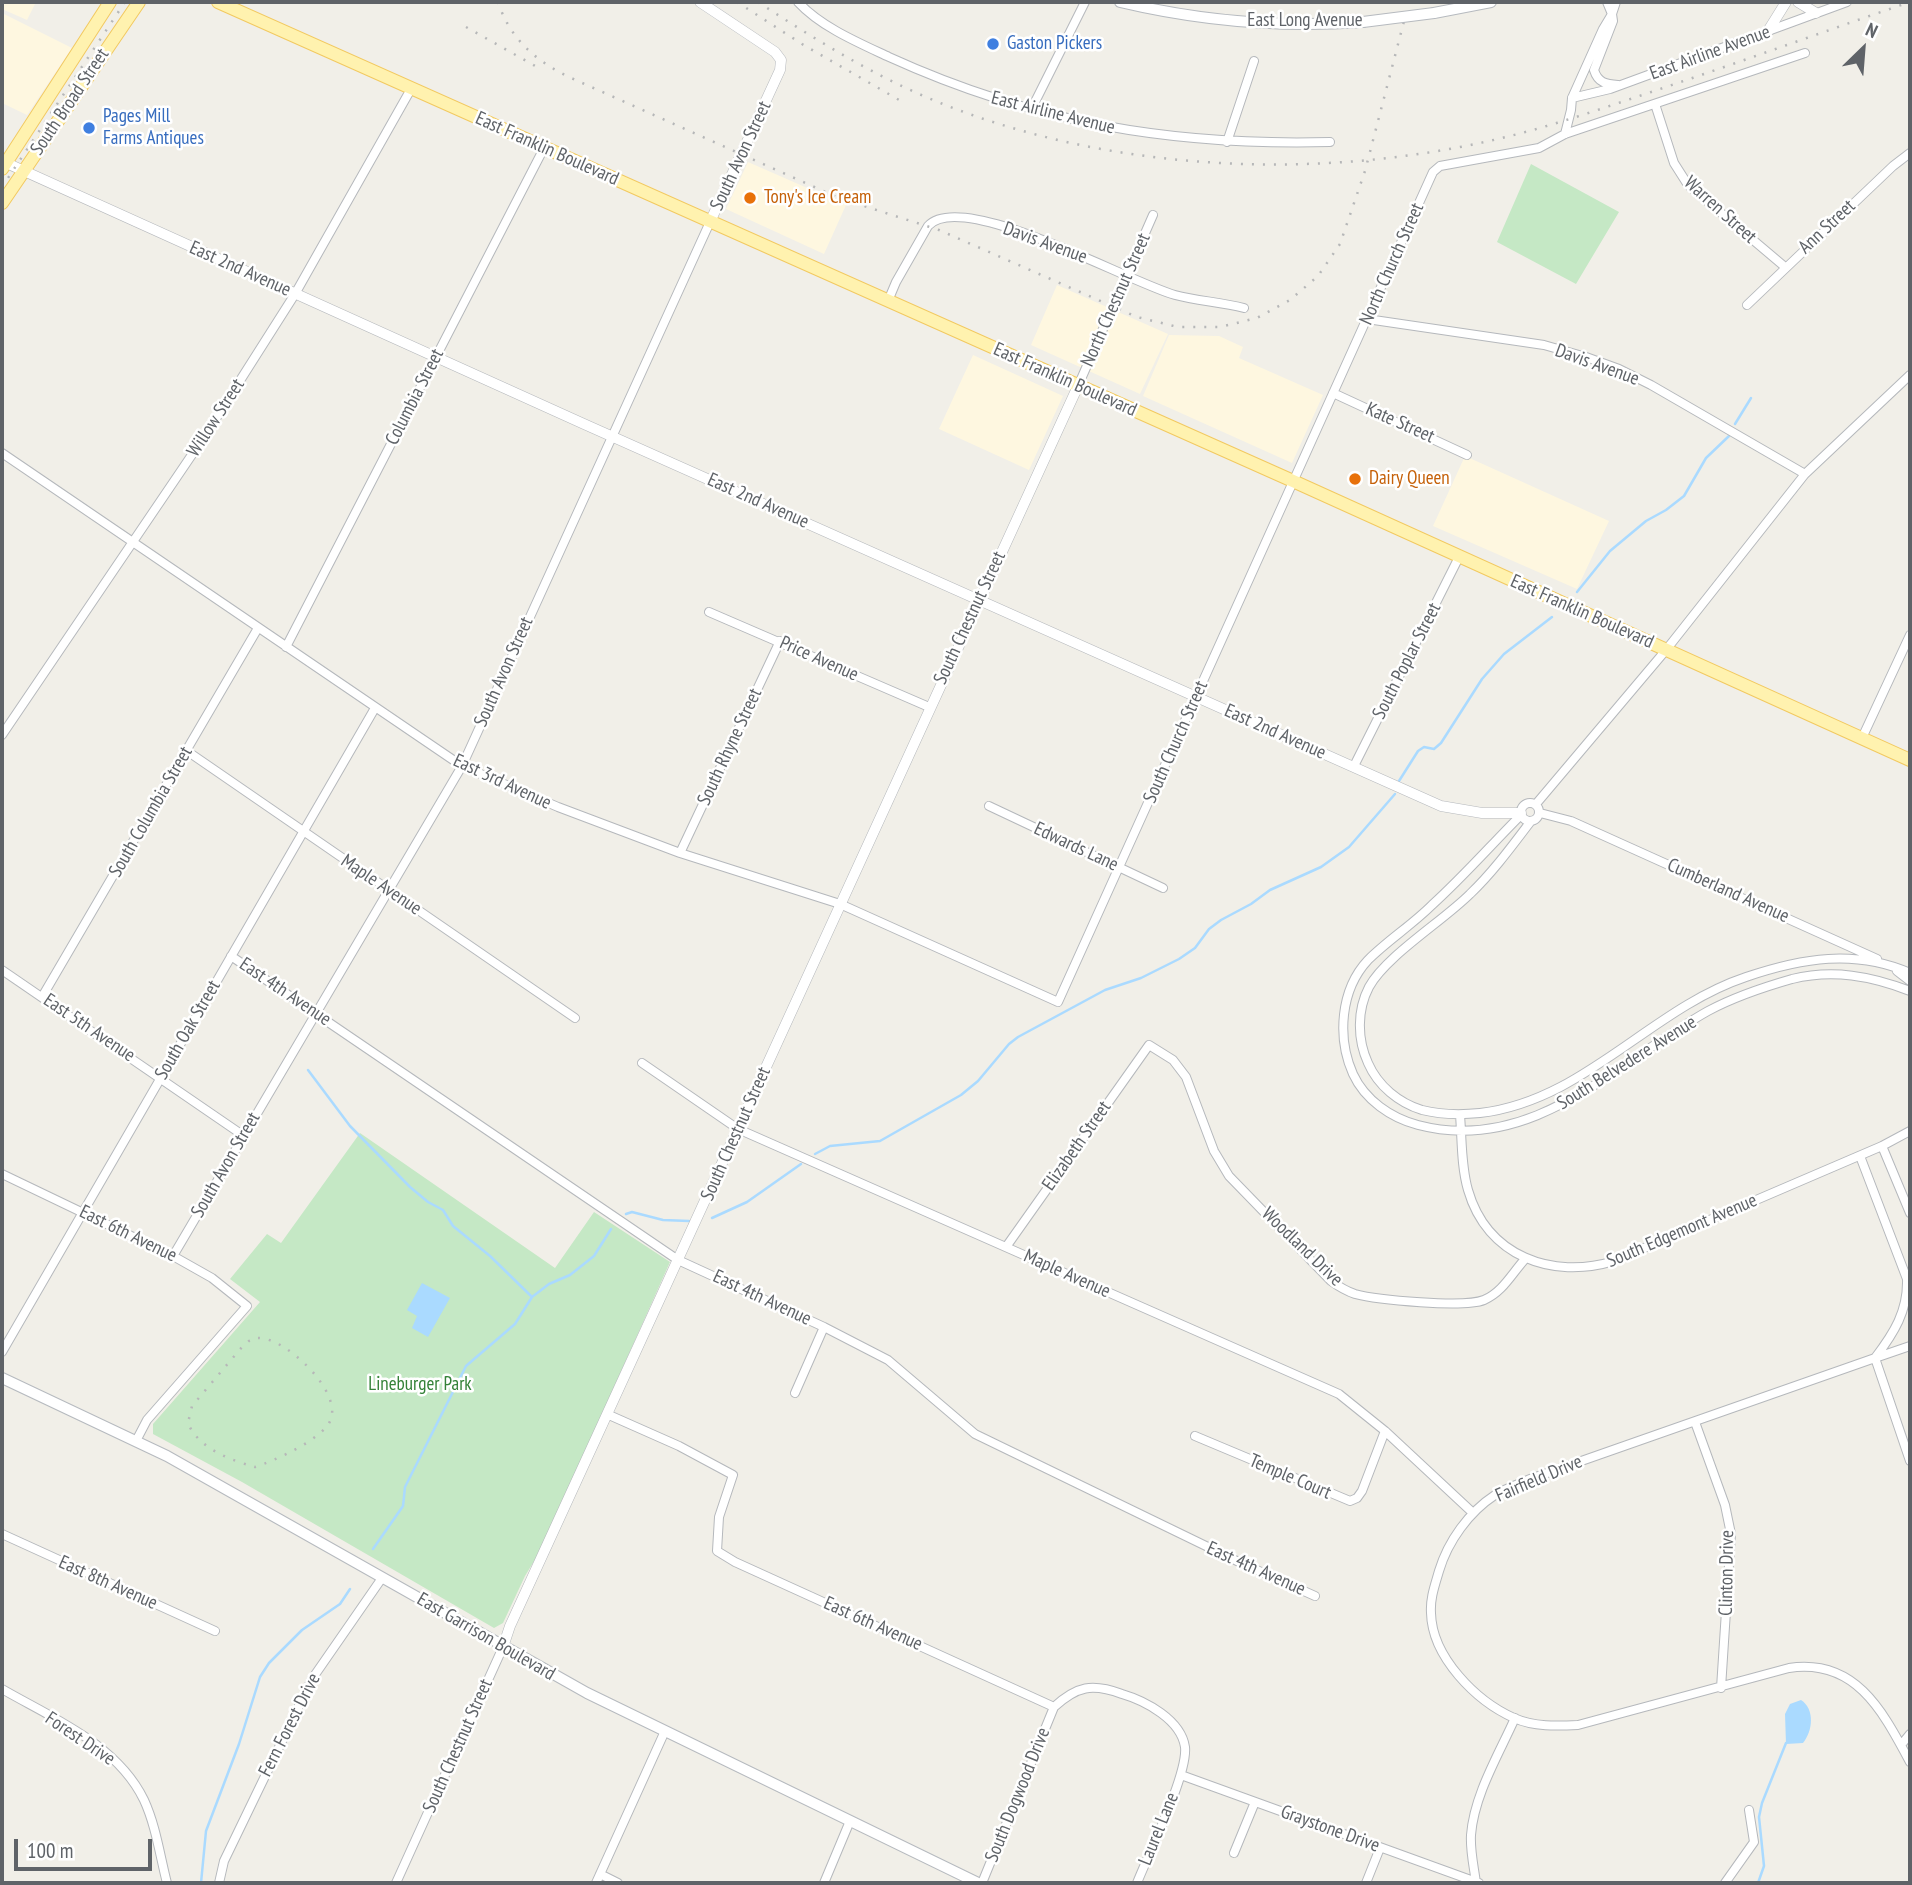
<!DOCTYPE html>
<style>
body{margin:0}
#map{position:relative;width:1912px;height:1885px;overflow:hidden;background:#f1efe8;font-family:"PT Sans Narrow",sans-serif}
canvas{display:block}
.frame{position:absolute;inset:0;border:4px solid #5f6368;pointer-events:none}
.north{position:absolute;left:1828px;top:14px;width:70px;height:70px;-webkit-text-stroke:5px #fff;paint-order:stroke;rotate:25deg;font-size:19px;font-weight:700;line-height:28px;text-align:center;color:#5f6368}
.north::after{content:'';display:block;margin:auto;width:24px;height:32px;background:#5f6368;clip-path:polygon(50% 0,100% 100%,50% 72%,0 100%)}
.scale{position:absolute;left:14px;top:1839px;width:138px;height:32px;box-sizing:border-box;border:4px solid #5f6368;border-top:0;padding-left:9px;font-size:21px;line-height:24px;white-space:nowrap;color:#5f6368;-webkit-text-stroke:5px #fff;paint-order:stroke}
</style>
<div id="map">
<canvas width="1912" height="1885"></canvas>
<div class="frame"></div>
<div class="north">N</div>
<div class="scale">100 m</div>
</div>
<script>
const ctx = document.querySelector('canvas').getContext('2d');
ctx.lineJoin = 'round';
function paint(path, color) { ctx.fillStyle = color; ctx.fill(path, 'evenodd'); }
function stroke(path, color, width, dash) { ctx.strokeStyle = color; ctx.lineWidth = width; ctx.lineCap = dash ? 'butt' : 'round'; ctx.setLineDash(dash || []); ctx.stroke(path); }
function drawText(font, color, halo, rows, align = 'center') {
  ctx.font = font + ' "PT Sans Narrow",sans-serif'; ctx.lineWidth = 5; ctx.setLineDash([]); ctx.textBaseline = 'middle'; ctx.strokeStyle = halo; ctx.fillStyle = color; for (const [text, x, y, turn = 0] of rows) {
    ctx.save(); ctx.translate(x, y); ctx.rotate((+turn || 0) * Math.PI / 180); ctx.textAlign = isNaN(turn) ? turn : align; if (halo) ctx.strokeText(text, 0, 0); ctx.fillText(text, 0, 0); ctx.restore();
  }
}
const commercial = new Path2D(`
 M2,2H36L27,20L2,9Z
 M2,13L72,48L27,115L2,103Z
 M748,162L846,205L824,254L726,209Z
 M1057,285L1168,334L1140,394L1031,345Z
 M1169,335L1219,336L1243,347L1239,358L1323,395L1292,463L1143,396Z
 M973,355L1063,396L1029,470L939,429Z
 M1465,456L1609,521L1577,589L1433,526Z`);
const green = new Path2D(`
 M1531,164L1619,212L1576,284L1497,242Z
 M360,1133L555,1268L594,1212L670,1262L542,1548L525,1576L503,1623L494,1628L242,1482L153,1434V1424L260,1302L230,1279L267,1234L281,1243Z`);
const water = new Path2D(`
 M422,1283L450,1298L428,1337L412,1328L417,1316L407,1310Z
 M1801,1700C1815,1709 1813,1731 1803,1743L1786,1744L1785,1714L1790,1704Z`);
const stream = new Path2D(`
 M1735,424L1751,398
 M1577,592L1610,551L1646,521L1666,510L1684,496L1706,458L1729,436
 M1399,781L1418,751L1424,747L1434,749L1441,743L1482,679L1504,654L1552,617
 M308,1070L350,1126L410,1187L428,1202L443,1210L453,1226L490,1256L532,1297
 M815,1154L830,1146L880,1141L961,1095L978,1081L1009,1044L1018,1037L1105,990L1141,978L1179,959L1195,948L1209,929L1221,920L1251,904L1270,890L1321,867L1349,847L1395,794
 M626,1214L632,1212L663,1220L689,1221
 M712,1218L747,1202L801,1164
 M373,1549L403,1506L405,1487L466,1366L515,1324L532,1297L549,1284L570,1275L594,1256L611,1229
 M201,1883L206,1831L239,1744L260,1677L269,1663L302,1630L340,1604L350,1589
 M1758,1883L1764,1866L1759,1817L1762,1803L1786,1743`);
const minor = new Path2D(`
 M798,2C821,27 859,43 889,57C1034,123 1172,146 1330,142
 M1616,2L1612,14L1613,21L1594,70C1598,83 1606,84 1618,85
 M1572,98L1610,89L1847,2
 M1655,104L1674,163L1688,185L1785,267
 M1031,110L1085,2
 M1565,134L1571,110L1572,98L1603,29L1612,14L1607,2
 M1227,142L1254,61
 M888,301L896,282L928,226C962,188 1130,283 1175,295C1197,301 1221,302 1244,308
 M1747,305L1893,166L1910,153
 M1367,319L1544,345L1586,357L1619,369L1651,385L1805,474
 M1078,386L1153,215
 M1333,393L1467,455
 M2,453L462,766L558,807L680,853L840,904L1058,1002L1433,172L1440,166L1539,148L1565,134L1805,53
 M709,612L929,707
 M286,647L544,148
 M2,735L208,431L295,294L411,89
 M1862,738L1910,635
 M187,751L575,1018
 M1354,766L1459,557
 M1521 812a9 9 0 1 1 18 0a9 9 0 1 1-18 0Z
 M1536,804L1666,650L1805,474L1910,375
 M989,806L1163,888
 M1540,813L1571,821L1877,959
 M1521,815C1491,845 1463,877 1432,905C1412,925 1388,940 1368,960C1340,990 1337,1038 1353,1074C1365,1100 1391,1118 1418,1125C1533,1155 1617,1062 1708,1011C1734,997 1764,987 1792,979C1833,969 1871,976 1910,991
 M1531,821C1512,846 1493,872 1470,894C1443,921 1386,956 1369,987C1357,1010 1357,1039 1368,1063C1378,1086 1399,1103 1422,1110C1442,1115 1460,1115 1480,1113C1584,1101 1650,1009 1746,977C1802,958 1855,949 1910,973
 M680,853L780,641
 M231,956L678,1260L824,1327L888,1360L975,1434L1241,1563L1315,1596
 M2,970L244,1136
 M1897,971L1910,981
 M42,997L258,628
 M642,1063L738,1129L1339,1394L1385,1431L1473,1513
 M1460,1115C1462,1139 1461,1166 1468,1190C1487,1256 1552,1280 1614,1261L1882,1146L1910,1131
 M1882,1146L1910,1213
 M1860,1156L1907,1279C1908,1311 1894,1333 1875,1358L1530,1479C1519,1484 1506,1488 1495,1495C1469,1512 1448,1541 1439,1571C1435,1585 1430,1598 1431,1613C1432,1657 1476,1701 1514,1718C1534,1727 1557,1726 1578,1725L1789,1668C1856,1658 1883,1712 1910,1762
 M2,1174L173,1256L212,1278L247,1306L147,1420L136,1441
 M1006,1247L1149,1045L1173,1060L1186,1077L1214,1151L1229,1176L1331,1281C1338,1286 1346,1291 1355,1294C1377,1300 1464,1308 1484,1300C1503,1292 1512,1273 1526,1258
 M173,1256L462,766L710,222
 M1910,1346L1875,1358L1910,1461
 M2,1352L375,708
 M795,1393L824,1327
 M609,1415L679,1446L733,1475L719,1517L717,1551L735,1562L1054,1707
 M1695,1422L1725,1505L1731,1534L1721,1688
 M1195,1436L1350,1501L1357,1498L1362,1491L1385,1431
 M2,1534L215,1631
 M2,1689C52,1718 117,1744 144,1800C156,1826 160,1856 167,1883
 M1901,1745L1910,1734
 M1181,1775L1479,1883
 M1234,1853L1255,1802
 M600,1874L618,1883
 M219,1883L224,1861L312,1679L382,1578
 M396,1883L503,1647
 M596,1883L665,1731
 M824,1883L850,1821
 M982,1883L1054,1707C1077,1686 1092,1683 1122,1694C1146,1701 1181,1720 1185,1747C1188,1774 1148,1855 1137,1883
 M1366,1883L1380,1848
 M1476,1883C1474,1867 1470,1851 1471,1835C1474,1795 1499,1754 1515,1718
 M1725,1883L1754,1842L1749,1810`);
const tertiary = new Path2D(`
 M700,2L775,52L781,60L780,70L710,222
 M1798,2L1816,13
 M1768,31L1786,2
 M2,161L584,424L1441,806L1482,813H1521
 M503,1647L510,1626C703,1214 887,798 1078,386`);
const secondary = new Path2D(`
 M1120,2C1200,21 1281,28 1363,22
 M1434,13L1491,2
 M2,1378L167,1456L587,1693L978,1883`);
const primary = new Path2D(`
 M218,2L1293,481L1910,760
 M2,169L110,2
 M2,203L139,2`);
const rail = new Path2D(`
 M498,2C510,39 536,61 569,77L839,198L939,230L1137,317L1178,327H1220L1257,318L1290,300L1318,276L1340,244L1365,171L1409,2
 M737,2L802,44L906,104
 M758,2C816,40 874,76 938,102C1107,171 1311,181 1489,141C1548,128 1606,107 1663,88C1746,60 1828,30 1910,2
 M466,27L537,67
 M2,187L125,2
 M258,1338C285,1337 341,1390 331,1419C324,1439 274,1461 255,1467C230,1460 198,1448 188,1423L192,1406L242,1347L249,1341Z`);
const secondaryBridge = new Path2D(`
 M1363,22L1434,13`);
const markers = [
 [993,44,7,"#3f7fe0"],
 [89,128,7,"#3f7fe0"],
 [750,198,7,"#e8710a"],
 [1355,479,7,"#e8710a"]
];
const streetNames = [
 ["East Long Avenue",1305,21],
 ["East Airline Avenue",1710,53,-20],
 ["South Broad Street",70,102,-56],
 ["East Airline Avenue",1053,113,14],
 ["East Franklin Boulevard",547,149,24],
 ["South Avon Street",741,156,-65],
 ["Warren Street",1720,210,42],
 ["Ann Street",1827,227,-43],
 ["Davis Avenue",1045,243,20],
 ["North Church Street",1392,264,-66],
 ["East 2nd Avenue",240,269,24],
 ["North Chestnut Street",1116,300,-66],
 ["Davis Avenue",1597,365,20],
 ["East Franklin Boulevard",1065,380,24],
 ["Columbia Street",415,397,-63],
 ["Willow Street",216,418,-57],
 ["Kate Street",1400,423,24],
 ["East 2nd Avenue",758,501,24],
 ["East Franklin Boulevard",1582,612,24],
 ["South Chestnut Street",970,618,-65],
 ["Price Avenue",819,659,24],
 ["South Poplar Street",1407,661,-63],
 ["South Avon Street",504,672,-66],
 ["East 2nd Avenue",1275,732,24],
 ["South Church Street",1176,742,-66],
 ["South Rhyne Street",730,747,-65],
 ["East 3rd Avenue",502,782,25],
 ["South Columbia Street",151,812,-60],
 ["Edwards Lane",1076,847,25],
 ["Maple Avenue",381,885,34],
 ["Cumberland Avenue",1728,891,24],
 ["East 4th Avenue",285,992,34],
 ["East 5th Avenue",89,1028,34],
 ["South Oak Street",188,1030,-60],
 ["South Belvedere Avenue",1627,1063,-32],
 ["South Chestnut Street",736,1134,-66],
 ["Elizabeth Street",1077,1146,-55],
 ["South Avon Street",226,1165,-60],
 ["South Edgemont Avenue",1682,1231,-23],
 ["East 6th Avenue",128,1234,26],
 ["Woodland Drive",1302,1247,44],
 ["Maple Avenue",1067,1274,24],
 ["East 4th Avenue",762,1298,25],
 ["Temple Court",1290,1477,23],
 ["Fairfield Drive",1539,1479,-23],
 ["East 4th Avenue",1256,1569,24],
 ["Clinton Drive",1727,1573,-89],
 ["East 8th Avenue",108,1583,24],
 ["East 6th Avenue",873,1624,24],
 ["East Garrison Boulevard",486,1637,30],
 ["Fern Forest Drive",290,1725,-63],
 ["Forest Drive",80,1739,34],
 ["South Chestnut Street",458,1746,-66],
 ["South Dogwood Drive",1018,1795,-68],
 ["Laurel Lane",1159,1829,-68],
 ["Graystone Drive",1330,1829,20]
];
const shopNames = [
 ["Gaston Pickers",1007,44],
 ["Pages Mill",103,117],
 ["Farms Antiques",103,139]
];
const foodNames = [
 ["Tony's Ice Cream",764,198],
 ["Dairy Queen",1369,479]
];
const parkNames = [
 ["Lineburger Park",420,1385]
];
paint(commercial, '#fef7e0');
paint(green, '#c5e8c5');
paint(water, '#aadaff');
stroke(stream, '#aadaff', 2.5);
stroke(minor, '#b5b8bc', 10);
stroke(tertiary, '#b5b8bc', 11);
stroke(secondary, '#b6babf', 12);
stroke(primary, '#f2c960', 14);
stroke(minor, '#fff', 8);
stroke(tertiary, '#fff', 10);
stroke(secondary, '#fff', 10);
stroke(primary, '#fff2af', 12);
stroke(rail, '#b6b7b8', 2.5, [2, 9]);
stroke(secondaryBridge, '#b6babf', 12, []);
stroke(secondaryBridge, '#fff', 10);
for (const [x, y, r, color] of markers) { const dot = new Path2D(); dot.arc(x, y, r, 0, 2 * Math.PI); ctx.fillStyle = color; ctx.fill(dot); stroke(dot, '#fff', 2.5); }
drawText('19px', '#5f6368', '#fff', streetNames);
drawText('19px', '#366cbe', '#fff', shopNames, 'left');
drawText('19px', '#c56008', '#fff', foodNames, 'left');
drawText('19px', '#348238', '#fff', parkNames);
</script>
